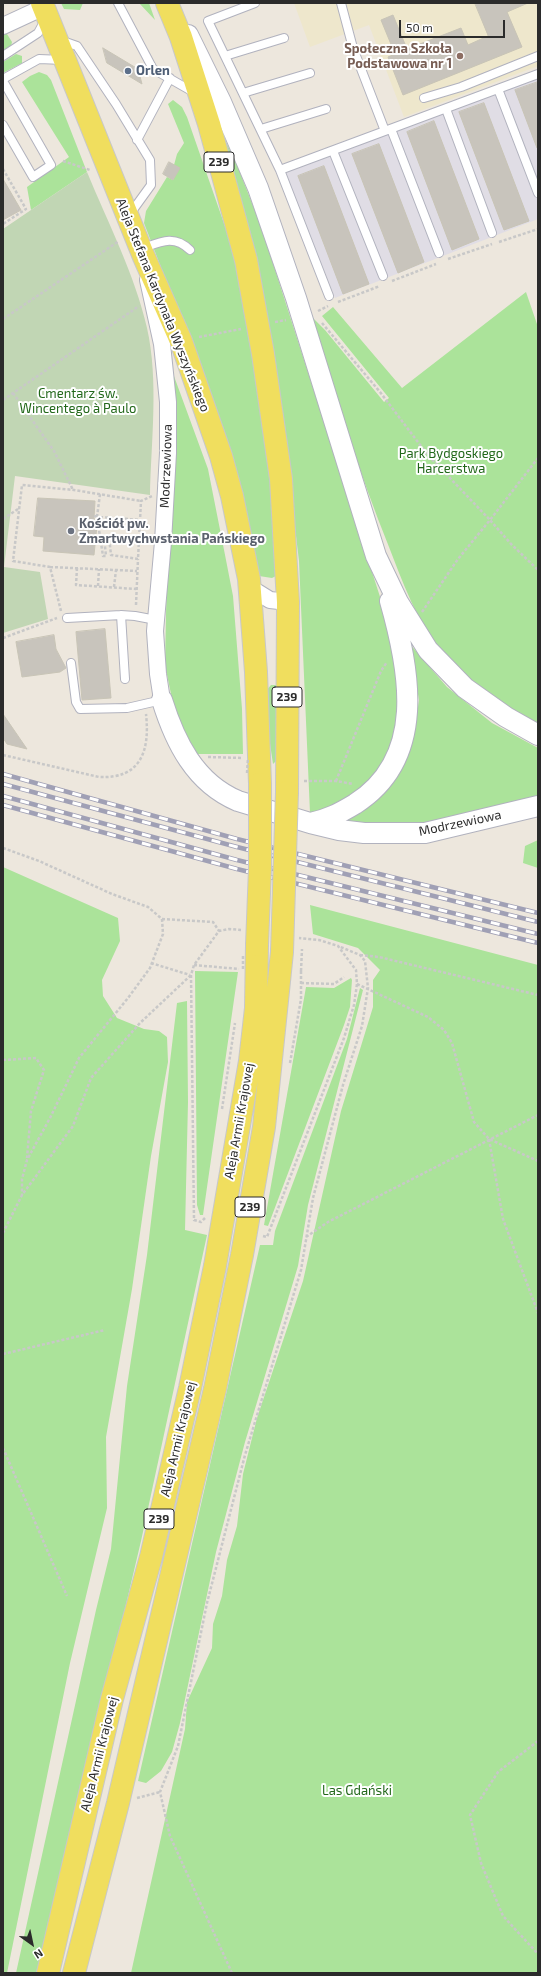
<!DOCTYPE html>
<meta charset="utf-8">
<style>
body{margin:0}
#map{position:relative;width:541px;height:1976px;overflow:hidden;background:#ede7dd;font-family:"Exo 2",sans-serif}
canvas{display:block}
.frame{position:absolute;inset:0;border:4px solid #2b2b2b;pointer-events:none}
.north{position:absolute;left:12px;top:1924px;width:40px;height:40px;-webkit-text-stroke:3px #fff;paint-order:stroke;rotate:147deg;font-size:11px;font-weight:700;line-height:16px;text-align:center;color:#2b2b2b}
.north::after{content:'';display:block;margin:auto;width:14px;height:18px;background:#2b2b2b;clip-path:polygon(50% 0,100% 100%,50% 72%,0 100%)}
.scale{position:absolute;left:399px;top:20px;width:106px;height:18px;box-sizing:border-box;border:2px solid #2b2b2b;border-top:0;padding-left:5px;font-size:12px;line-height:14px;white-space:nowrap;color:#2b2b2b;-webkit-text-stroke:3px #fff;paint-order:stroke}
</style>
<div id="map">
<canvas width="541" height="1976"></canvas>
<div class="frame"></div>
<div class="north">N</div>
<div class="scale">50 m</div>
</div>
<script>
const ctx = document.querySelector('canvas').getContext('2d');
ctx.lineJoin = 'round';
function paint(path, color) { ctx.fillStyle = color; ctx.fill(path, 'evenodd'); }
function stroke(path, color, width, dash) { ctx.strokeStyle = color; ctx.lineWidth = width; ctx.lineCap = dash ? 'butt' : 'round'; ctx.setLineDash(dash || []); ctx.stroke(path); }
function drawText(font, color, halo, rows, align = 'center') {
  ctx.font = font + ' "Exo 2",sans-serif'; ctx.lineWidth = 4; ctx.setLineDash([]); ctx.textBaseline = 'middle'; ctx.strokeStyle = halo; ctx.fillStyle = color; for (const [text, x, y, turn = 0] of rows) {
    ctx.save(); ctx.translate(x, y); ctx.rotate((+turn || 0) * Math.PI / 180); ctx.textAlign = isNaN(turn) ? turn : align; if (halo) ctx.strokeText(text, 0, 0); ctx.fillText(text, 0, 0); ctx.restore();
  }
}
const industrial = new Path2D(`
 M538,78V219L335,298L285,173Z`);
const education = new Path2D(`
 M294,3H537L538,66L404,117L369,25L310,47Z`);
const green = new Path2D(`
 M61,3H83L80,10L64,9Z
 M139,3H149L155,20Z
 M3,34H7L12,42L11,46L3,51Z
 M16,54L22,56V63L3,73V62Z
 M39,72L47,75L51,80L87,172L31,210L27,187L69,157L22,82L30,76Z
 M173,100L182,107L187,117L236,258L268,447L278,575L272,578L259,576L185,330L144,223L146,211L167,177L173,180L179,168L174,165L177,154L184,143L168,104Z
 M209,106L237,165L261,226L399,656L402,713L382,770L350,797L328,808L310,813L299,561L279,393Z
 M526,292L538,327V725C506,707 462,679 440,650C416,619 403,583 389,547C359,473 336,396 310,321L313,318L325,330L384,402L389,398L322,316L333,307L402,388Z
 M171,368L208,469L226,560L233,596L242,709L243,754H196L175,713L165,665Z
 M409,643L447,687L492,723L538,748V799L431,823L396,827L338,821L401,769L412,745L419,700Z
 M271,685H278L277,760L273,764L269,737L266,691Z
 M538,840V868L523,863L525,846Z
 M3,867L118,918L120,941L102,980L103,996L117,1018L144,1029L159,1031L167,1037L168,1062L151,1156L132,1289L106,1437L107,1508L70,1663L7,1973H3Z
 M310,905L538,965V1973H131L185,1729L187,1702L212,1648L213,1624L222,1596L227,1560L237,1526L243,1474L257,1418L303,1281L341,1111L373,1007V980L380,970L358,948L313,934Z
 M195,971L238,972L203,1215H200L197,1205Z
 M351,978L352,980L350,1007L344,1025L268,1226L264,1225L306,987L334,988Z
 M360,988L363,990L308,1205L298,1266L245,1442L216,1552L180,1723L172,1752L161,1771L146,1783L138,1781L260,1245H273L275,1231L347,1039Z
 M187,1001L188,1102L185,1230L207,1235L141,1541L39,1973H16L96,1610L111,1549L127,1386L147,1255L177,1003Z`);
const cemetery = new Path2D(`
 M87,172C108,223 135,275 147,328C159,381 151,442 150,495L15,476L4,567L40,572L48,619L3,633V229Z`);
const building = new Path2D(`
 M475,3H528L507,12L522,47L403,95L388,57L395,54L381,20L393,15L407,49L461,28L468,45L488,36Z
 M103,48L138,69L142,84L107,63Z
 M538,82V147L537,148L515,90Z
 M484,103L529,221L504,230L459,112Z
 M434,121L479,239L452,250L407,132Z
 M379,144L424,262L398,273L352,154Z
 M169,162L180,168L173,180L163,174Z
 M324,166L369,284L343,294L298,176Z
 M3,179L21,210L3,220Z
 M38,498L95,501L94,518L97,525L94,555L43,551L44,537L34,536Z
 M105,629L111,698L82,700L76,632Z
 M54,635L56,649L66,668L60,672L22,677L16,642Z
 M3,714L27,749L7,744L3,738Z`);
const path = new Path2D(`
 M63,161L90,170
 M3,169L26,209L3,224
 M499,242L538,229
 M448,259L492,244
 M392,281L436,264
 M338,302L380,286
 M318,311L328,306
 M3,319L119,241
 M275,322L286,320
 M322,323L380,392L427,454L490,520L538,458
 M199,337L241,329
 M13,393L54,451L73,490
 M3,400L139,306
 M94,516L100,517L99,530L103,556H106L104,537H109L111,555L138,559L141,501L152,496
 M97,517L100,494
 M100,517L140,520
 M3,519L18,509
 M50,567L137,571
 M77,568L76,585L136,589
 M98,586L99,569
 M114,587L116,570
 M136,605L138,559
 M61,611L50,567L13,561L22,485L74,490L141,501
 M422,612L458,559L490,520L511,544L538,570
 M3,638L57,618
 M3,755L99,777C141,779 150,751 146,714
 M208,757L243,758
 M304,781H336L353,784
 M336,781L381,671L387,662
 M3,848L39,861L112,894L148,907L162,919L163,934L150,968L128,998L79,1058L50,1118L27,1160L22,1179V1195
 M162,919L213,922L219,931
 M360,955L379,957L538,995
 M151,963L190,975
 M194,965L239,969
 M301,983L334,984L344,977
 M357,984L428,1017L444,1030L452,1043L474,1122L489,1139L538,1161
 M3,1060L36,1058L44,1070L31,1111L27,1158
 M290,1063L301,999V971
 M222,1109L235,1023
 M489,1139L503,1219L538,1313
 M205,1218L201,1222L194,1220L191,975L194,965L219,931L229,929L241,930
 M3,1233L22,1195L73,1126L91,1078L140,1023L190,976
 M263,1236L267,1237L344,1038L354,1005L357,984L356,970L338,946L319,940L299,938
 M306,1237L328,1222L538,1115
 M3,1354L105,1330
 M3,1448L67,1596
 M538,1741L498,1772L470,1815L481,1863L503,1916L538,1954
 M137,1798L160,1792
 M232,1973L170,1836L160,1792L178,1746L207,1603L245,1455L301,1270L313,1198L343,1085L362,1026L368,988L365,961L360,955L338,946`);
const service = new Path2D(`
 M118,3L153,69L195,93
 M255,3L208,21L280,170L538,74
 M341,3L353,48L385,131
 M60,40L77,46L116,104L150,160L151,185L130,214
 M3,56L38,33L45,20
 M225,56L284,38
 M3,79L39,59L63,60
 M3,81L51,165L33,177L3,125
 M498,89L538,193
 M243,93L310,73
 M424,98L461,87L538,56
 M446,109L492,233
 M261,129L326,109
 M391,129L439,253
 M137,140L170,78
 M333,151L383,276
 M280,170L329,296
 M141,249C160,242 174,234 190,250
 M67,618L121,615
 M71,663L76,702L80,709L127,708L162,700
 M125,679L121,615L135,616L156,620`);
const minor = new Path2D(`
 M3,26L44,7
 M148,280L162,344L168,402V453L163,542L155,631L158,674L162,700
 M249,587L270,600L288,602`);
const tertiary = new Path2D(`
 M188,35L221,102L258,188L296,298L376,556L398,602L428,650L465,688L506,717L538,735
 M162,700C175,742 195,783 238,801L310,823L339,830L364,833H425L538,806
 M310,823C327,820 340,813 355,804C427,758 410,671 390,601`);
const primary = new Path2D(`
 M42,3L144,257L181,341L221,456L232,496L249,579L256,672L260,784
 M167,3L181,37L209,124L246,260L263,354L281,479L288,602L287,792
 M48,1973L112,1699L151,1557L190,1388L215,1266L250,1061L256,1008L257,945
 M74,1973L118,1803L215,1389L242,1255L264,1127L282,952`);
const rail = new Path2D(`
 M3,774L237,839L538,913
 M3,784L237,847L538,922
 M3,796L237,860L538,934
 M3,805L237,869L538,943`);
const pathBridge = new Path2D(`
 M247,773L248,758
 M243,969V956
 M301,971L302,949`);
const primaryBridge = new Path2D(`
 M257,945L260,868V784
 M282,952L287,792`);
const markers = [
 [460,56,4,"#8d6e63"],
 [128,71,4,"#5c6f8a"],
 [71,531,4,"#6b7280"]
];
const shields = [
 [219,162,30],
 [287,697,30],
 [250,1207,30],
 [159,1519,30]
];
const shieldNames = [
 ["239",219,162],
 ["239",287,697],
 ["239",250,1207],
 ["239",159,1519]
];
const educationNames = [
 ["Społeczna Szkoła",452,49],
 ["Podstawowa nr 1",452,64]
];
const serviceNames = [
 ["Orlen",136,71]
];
const streetNames = [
 ["Aleja Stefana Kardynała Wyszyńskiego",163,305,68],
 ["Modrzewiowa",166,466,-88],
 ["Modrzewiowa",460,823,-12],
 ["Aleja Armii Krajowej",239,1121,-80],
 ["Aleja Armii Krajowej",178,1439,-77],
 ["Aleja Armii Krajowej",99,1754,-76]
];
const parkNames = [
 ["Cmentarz św.",78,394],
 ["Wincentego à Paulo",78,409],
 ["Park Bydgoskiego",451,454],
 ["Harcerstwa",451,469],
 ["Las Gdański",357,1791]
];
const worshipNames = [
 ["Kościół pw.",79,524],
 ["Zmartwychwstania Pańskiego",79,539]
];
paint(industrial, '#e0dde5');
paint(education, '#eee7cc');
paint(green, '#abe39a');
paint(cemetery, '#c1d6b4');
paint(building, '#c8c4bc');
stroke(building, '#c8c4b6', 1);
stroke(service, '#b1b2be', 10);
stroke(minor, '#b1b2be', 18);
stroke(tertiary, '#b1b2be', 22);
stroke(primary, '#c8c8c8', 24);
stroke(path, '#c8c8c8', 2.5, [3, 2]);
stroke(service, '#fff', 8);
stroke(minor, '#fff', 16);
stroke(tertiary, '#fff', 20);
stroke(primary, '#f0de5e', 22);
stroke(rail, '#a0a0b5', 4.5);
stroke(rail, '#fff', 3, [9]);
stroke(primaryBridge, '#c8c8c8', 24, []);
stroke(pathBridge, '#c8c8c8', 2.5, [3, 2]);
stroke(primaryBridge, '#f0de5e', 22);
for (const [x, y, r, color] of markers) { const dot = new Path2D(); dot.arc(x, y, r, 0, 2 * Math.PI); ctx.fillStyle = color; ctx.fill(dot); stroke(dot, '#fff', 1.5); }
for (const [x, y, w] of shields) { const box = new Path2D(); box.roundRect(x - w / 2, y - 10, w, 20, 3); ctx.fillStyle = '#fff'; ctx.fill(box); stroke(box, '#2b2b2b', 1); }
drawText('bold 12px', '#2b2b2b', null, shieldNames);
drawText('bold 13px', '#785e54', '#fff', educationNames, 'right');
drawText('bold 13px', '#4e5e75', '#fff', serviceNames, 'left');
drawText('13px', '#2b2b2b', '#fff', streetNames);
drawText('13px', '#22681a', '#fff', parkNames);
drawText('bold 13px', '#5b616d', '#fff', worshipNames, 'left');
</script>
